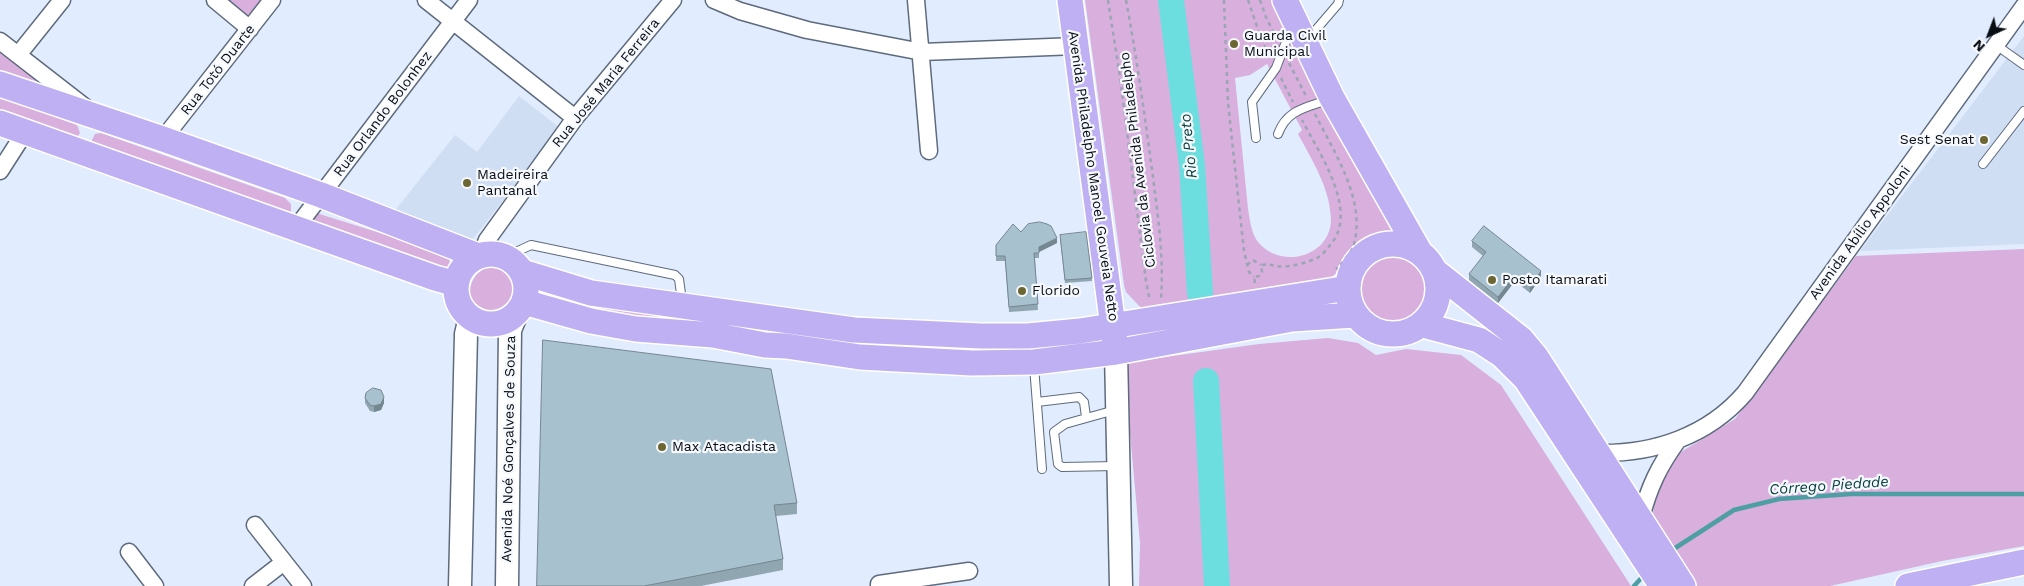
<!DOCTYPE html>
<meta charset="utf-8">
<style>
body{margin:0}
#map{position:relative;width:2024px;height:586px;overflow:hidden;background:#e1ecfe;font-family:"Work Sans",sans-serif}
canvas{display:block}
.north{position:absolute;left:1964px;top:10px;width:50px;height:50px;-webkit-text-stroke:4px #f6f9fd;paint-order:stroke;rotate:223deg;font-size:14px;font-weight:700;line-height:20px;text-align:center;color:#090d14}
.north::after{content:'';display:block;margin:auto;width:18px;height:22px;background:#090d14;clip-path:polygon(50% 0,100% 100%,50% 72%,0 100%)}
</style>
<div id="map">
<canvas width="2024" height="586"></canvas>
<div class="north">N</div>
</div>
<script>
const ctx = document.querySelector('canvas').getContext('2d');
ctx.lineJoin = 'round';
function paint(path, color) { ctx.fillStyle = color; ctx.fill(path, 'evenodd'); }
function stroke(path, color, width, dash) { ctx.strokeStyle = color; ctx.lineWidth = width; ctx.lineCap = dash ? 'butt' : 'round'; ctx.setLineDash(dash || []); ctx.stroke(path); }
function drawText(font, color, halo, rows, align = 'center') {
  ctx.font = font + ' "Work Sans",sans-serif'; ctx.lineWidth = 4.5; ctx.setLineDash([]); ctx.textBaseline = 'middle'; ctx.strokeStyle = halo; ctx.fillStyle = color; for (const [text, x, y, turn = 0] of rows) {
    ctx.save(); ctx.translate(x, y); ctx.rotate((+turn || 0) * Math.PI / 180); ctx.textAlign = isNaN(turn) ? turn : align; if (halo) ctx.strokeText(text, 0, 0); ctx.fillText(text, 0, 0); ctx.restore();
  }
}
const built = new Path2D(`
 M2024,36V244L1860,251Z
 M519,96L560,128L469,244L393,213L455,135L477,152Z`);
const green = new Path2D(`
 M227,0H261L247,16Z
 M1085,0H1276L1396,230C1385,231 1372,233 1363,240C1348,251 1346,269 1326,281L1144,311L1126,292L1124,285ZM1267,64L1302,130L1298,134C1312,160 1330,188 1331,219C1331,257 1281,270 1258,242C1251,233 1250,220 1248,209L1235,78L1250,75Z
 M0,50L34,76L37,87L0,78Z
 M0,96L77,125L80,133L76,139L0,117Z
 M101,133L285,198L291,204V212L284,214L92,144V140L95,134Z
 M313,212L447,254L451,265L448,269L309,225Z
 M2024,249V546L1942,561L1830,586H1691L1652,523L1656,484L1676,455L1735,419L1856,256Z
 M1355 288a36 36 0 1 1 72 0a36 36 0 1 1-72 0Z
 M470 292a26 26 0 1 1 52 0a26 26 0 1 1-52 0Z
 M543,287L696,314L703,321L688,323L589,316L540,295Z
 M1328,338L1358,343L1376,355L1406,349L1461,355L1501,385L1631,586H1139L1140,543L1126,389L1129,362L1259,344Z`);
const stream = new Path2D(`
 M1669,552L1734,510L1779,499L1851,494H2024
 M1634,586L1645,574`);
const river = new Path2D(`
 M1171,0L1192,165L1200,293
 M1206,381L1217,586`);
const path = new Path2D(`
 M1108,0L1120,77L1146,281L1150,301
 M1126,0C1137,59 1145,118 1153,177C1158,217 1164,258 1161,298
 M1224,0L1228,103L1244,251L1249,272L1254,277
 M1248,0L1262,41L1269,55
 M1260,0L1266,17L1276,38
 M1289,63L1306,96
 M1281,78L1293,102
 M1315,114C1334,152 1366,200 1354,244C1352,252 1342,263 1336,269
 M1247,265L1253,260L1261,265
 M1255,283L1254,277L1259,276L1262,272L1261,265C1267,264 1271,265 1276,266C1289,268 1306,263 1317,258C1323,255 1327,249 1331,244C1359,210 1319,153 1302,120`);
const service = new Path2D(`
 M1308,39L1338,4L1339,0
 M1996,45L2024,65
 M1278,134C1287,109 1306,108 1330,99
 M1256,138L1252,102L1276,68L1292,26
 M1983,164L2024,111
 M505,257L531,245L675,275L679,279L682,301
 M1034,366L1042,469
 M1037,402L1079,397L1084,402L1086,417
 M1115,410L1065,424L1054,432L1058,464L1062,467L1117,466`);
const minor = new Path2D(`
 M215,0L250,29
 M426,0L575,118
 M714,0L740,11L807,30L922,52L1076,46
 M916,0L929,151
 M0,41L85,107
 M18,55L62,0
 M163,139L272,0
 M0,171L25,132
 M296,228L469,0
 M481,255L487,240L575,118L673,0
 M1598,453C1654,454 1708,436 1745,393L2024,6
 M1641,518C1649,487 1659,466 1678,440
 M255,525L303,586
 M129,552L155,586
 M253,586L284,562
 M879,586V584L969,571`);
const secondary = new Path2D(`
 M1116,352L1121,586
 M460,586L466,334L470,317
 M507,586L510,330L517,313`);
const primary = new Path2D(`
 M1070,0L1115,342
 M1285,0L1332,98L1419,251
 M0,84L163,139L321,195L478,256
 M0,123L435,278L456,284
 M1348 289a45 45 0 1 1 90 0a45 45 0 1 1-90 0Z
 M456 289a35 35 0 1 1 70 0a35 35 0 1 1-70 0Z
 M522,272L591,293L854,330L981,336H1028L1080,331L1348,288
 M1436,272L1521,339L1536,357L1683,586
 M524,302L591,321L636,329L713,335L765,345L786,346L860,357L972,363L1034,362L1116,352L1292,319L1355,315
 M1423,325L1479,340L1502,355L1526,379L1662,586
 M1908,586L2024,562`);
const wall = new Path2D(`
 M1021,232L1057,243L1039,252V258H1035L1038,310L1009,312L1005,261H996V245Z
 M1060,238L1092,278V281L1065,283Z
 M1472,241L1541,277L1530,293L1515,281L1498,303L1469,280V274L1483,256L1472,247Z
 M543,340L797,503V514L776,516L783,559V570L701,586H537Z
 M365,398L384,403L381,410L374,412L370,411L365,403Z`);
const shadedWall = new Path2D(`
 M1057,238V243L1039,252V247Z
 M1541,271V277L1530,293V287Z
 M1515,275V281L1498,303V297Z
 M384,397V403L381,410L374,412V406Z`);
const building = new Path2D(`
 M1040,222L1047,224L1051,226L1057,238L1039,247V253H1034L1038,304L1009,307L1005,256H996V245L1013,224L1021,232L1028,224Z
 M1484,226L1541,271L1530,287L1515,275L1498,297L1469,274L1486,252L1472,241Z
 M1086,232L1092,278L1065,280L1060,235Z
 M543,340L771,369L797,503L774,505L783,559L644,586H537Z
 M373,388L381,390L384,397L381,404L374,406L370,405L365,398L366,393Z`);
const markers = [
 [1234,44,5,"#6c6633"],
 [1984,140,5,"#6c6633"],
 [467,183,5,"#6c6633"],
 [1492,280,5,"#6c6633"],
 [1022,291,5,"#6c6633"],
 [662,447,5,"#6c6633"]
];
const poiNames = [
 ["Guarda Civil",1244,36],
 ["Municipal",1244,52],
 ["Sest Senat",1974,140,"right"],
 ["Madeireira",477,175],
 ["Pantanal",477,191],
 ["Posto Itamarati",1502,280],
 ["Florido",1032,291],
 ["Max Atacadista",672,447]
];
const streetNames = [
 ["Rua Totó Duarte",218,70,-52],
 ["Rua José Maria Ferreira",606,83,-51],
 ["Rua Orlando Bolonhez",383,114,-53],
 ["Ciclovia da Avenida Philadelpho",1138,160,-97],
 ["Avenida Philadelpho Manoel Gouveia Netto",1093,176,82],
 ["Avenida Abílio Appoloni",1860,233,-54],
 ["Avenida Noé Gonçalves de Souza",509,449,-89]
];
const waterNames = [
 ["Rio Preto",1189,146,-96],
 ["Córrego Piedade",1829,486,-4]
];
paint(built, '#d0def4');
paint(green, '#d8afdd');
stroke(stream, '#4e9fa3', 4.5);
stroke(river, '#6cdee0', 26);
stroke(service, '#5e6a7d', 10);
stroke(minor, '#5e6a7d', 19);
stroke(secondary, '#5e6a7d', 25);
stroke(primary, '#fff', 28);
stroke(path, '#9ca5b4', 2.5, [4, 4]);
stroke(service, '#fff', 8);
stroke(minor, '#fff', 16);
stroke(secondary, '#fff', 22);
stroke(primary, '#beb0f2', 25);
paint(wall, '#90a6b1');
paint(shadedWall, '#758790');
paint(building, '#a7c1ce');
stroke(building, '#758790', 1);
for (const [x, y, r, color] of markers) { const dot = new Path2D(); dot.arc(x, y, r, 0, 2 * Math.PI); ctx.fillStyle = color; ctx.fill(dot); stroke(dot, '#f6f9fd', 2); }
drawText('14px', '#090d14', '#f6f9fd', poiNames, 'left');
drawText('14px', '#090d14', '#f6f9fd', streetNames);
drawText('italic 15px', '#094041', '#f6f9fd', waterNames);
</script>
